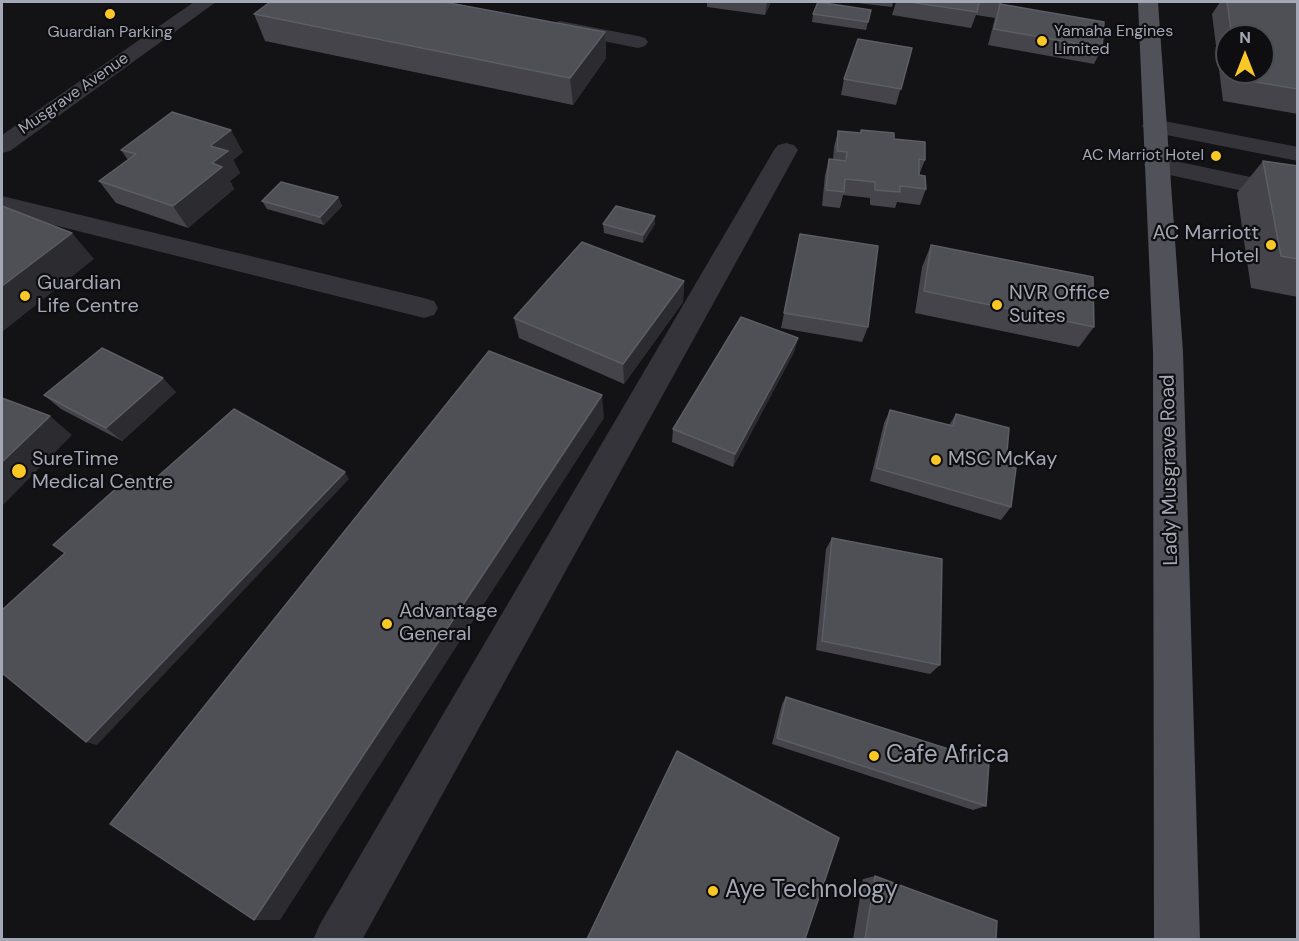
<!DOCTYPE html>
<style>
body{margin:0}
#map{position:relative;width:1299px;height:941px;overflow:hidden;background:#131315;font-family:"DM Sans",sans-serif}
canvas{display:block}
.frame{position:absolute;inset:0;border:3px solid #a4a8b6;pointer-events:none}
.north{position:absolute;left:1215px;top:24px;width:60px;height:60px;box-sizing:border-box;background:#0e0e10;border:2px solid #4a4c52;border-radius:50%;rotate:0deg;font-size:16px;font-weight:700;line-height:24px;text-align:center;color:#a4a8b6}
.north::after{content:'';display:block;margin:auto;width:21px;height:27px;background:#fac826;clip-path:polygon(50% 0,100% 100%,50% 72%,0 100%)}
</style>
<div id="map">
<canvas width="1299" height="941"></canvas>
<div class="frame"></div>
<div class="north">N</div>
</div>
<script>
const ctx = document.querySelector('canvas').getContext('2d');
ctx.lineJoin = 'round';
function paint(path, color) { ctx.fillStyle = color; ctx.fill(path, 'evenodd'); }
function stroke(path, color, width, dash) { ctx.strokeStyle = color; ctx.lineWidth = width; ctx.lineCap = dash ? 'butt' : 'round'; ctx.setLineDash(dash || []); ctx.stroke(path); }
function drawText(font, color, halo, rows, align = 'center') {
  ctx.font = font + ' "DM Sans",sans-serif'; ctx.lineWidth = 4.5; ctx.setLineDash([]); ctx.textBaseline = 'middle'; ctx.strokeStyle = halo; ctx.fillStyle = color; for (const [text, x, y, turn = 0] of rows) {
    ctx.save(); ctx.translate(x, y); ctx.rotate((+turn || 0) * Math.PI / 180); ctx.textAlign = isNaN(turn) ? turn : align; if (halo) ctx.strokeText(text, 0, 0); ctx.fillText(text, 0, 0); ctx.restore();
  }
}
const minor = new Path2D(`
 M194,2H216L10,151L2,153V135Z
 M560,21L638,36L645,38L648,42L645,46L638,48L553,31L550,27L553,23Z
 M1154,119L1298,147V161L1146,131L1142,126L1146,121Z
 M786,143L794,145L798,150L362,940H313L320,924L774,150L778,145Z
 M1156,157L1298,187V203L1147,170L1144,165L1147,160Z
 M2,196L424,298L434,301L438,308L434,315L424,318L2,212Z`);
const major = new Path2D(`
 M1138,2H1158L1183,352L1200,940H1154L1153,352Z`);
const wall = new Path2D(`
 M707,2H771L765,15L707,7Z
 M849,2H893L892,7Z
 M896,2H1002V5L1102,48L1094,64L988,45L995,18L976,15L971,28L892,15Z
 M1220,2H1298V114L1223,101L1212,14ZM1227,36H1263V72H1227Z
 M871,10L866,30L812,22L813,14Z
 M254,14L605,32L606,58L573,105L265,41Z
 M912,48L896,105L841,95L844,79Z
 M861,130L894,139L925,160L919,175L926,189L920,205L897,202L895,208L870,205V198L843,195L840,208L822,206L825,175L829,159L833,160L834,147L838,131L860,133Z
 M121,150L243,152L233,160L240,173L230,181L234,189L188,228L116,203L99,181L128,160Z
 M1263,161L1298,166V297L1251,288L1237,193Z
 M338,197L342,206L324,225L267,209L262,201Z
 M603,224H655L643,243L604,233Z
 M800,234L868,327L862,342L781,328Z
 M931,245L1094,327L1079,347L915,313L922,267Z
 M684,281L683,302L624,384L519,338L514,318Z
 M798,338L794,352L733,467L672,442L673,429Z
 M176,392L122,441L61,409L44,395Z
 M890,410L949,425L956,414L1006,465L1011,507L1001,520L870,481L884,423Z
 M832,538L940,665L930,674L816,650L826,549Z
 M786,697L986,806L973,810L772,744L782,704Z
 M875,876L996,939H853L863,879Z`);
const shadedWall = new Path2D(`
 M767,2H771L765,15Z
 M605,32L606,58L573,105L570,78Z
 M231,130L243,152L233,160L240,173L230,181L234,189L188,228L173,206L210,146Z
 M338,197L342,206L324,225L320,217Z
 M655,216V224L643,243V235Z
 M72,233L94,259L2,332V286Z
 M684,281L683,302L624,384L623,364Z
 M798,338L794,352L733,467L735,454Z
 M163,378L176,392L122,441L106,428Z
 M602,395L604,418L280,920H254Z
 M50,416L72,435L2,506V462Z
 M345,472L349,479L97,745L86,742Z`);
const building = new Path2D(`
 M270,2H444L605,32L570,78L254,14Z
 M818,2L871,10L868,22L813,14Z
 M910,2H979L977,12Z
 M1227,2H1298V89L1238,79L1237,72H1263V36H1232Z
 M1000,4L1104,22L1102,48L994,29Z
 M858,39L912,48L901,89L844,79Z
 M172,112L231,130L210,146L228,151L212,163L222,167L173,206L99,181L136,154L121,150Z
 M861,130L894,133V139L925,142V160L919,159V175L925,176L926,189L900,186V192L875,190V182L845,179L844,192L826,190L829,159L846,161L847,152L837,151L838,131L861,133Z
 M1263,161L1298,166V259L1281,256Z
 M281,182L338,197L320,217L262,201Z
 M2,206L72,233L2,286Z
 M616,206L655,216L643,235L603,224Z
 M800,234L878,246L868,327L784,313Z
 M582,242L684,281L623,364L514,318Z
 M931,245L1093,277L1094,327L924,291Z
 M741,317L798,338L735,454L673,429Z
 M102,348L163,378L106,428L44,395Z
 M489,351L602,395L254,920L110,824Z
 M2,398L50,416L2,462Z
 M234,409L345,472L86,742L2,673V610L65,553L53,545L130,476L147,486Z
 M890,410L953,426L956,414L1009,428L1006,465L1016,468L1011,507L876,468Z
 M832,538L942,559L940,665L822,641Z
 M786,697L989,762L986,806L777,738Z
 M677,751L839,838L805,939H587Z
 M875,876L997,921L996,939H865Z`);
const markers = [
 [110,14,6,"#fac826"],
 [1042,41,6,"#fac826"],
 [1216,156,6,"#fac826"],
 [1271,245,6,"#fac826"],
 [25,296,6,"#fac826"],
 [997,305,6,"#fac826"],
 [936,460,6,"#fac826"],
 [19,471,8,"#fac826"],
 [387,624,6,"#fac826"],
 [874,756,6,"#fac826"],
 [713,891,6,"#fac826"]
];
const farPoinames = [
 ["Yamaha Engines",1054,32],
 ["Limited",1054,50],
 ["Guardian Parking",110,33,"center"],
 ["AC Marriot Hotel",1204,156,"right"]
];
const farStreetnames = [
 ["Musgrave Avenue",74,94,-35]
];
const poiNames = [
 ["AC Marriott",1259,234,"right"],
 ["Hotel",1259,257,"right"],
 ["Guardian",37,284],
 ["Life Centre",37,307],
 ["NVR Office",1009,294],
 ["Suites",1009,317],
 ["SureTime",32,460],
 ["Medical Centre",32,483],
 ["MSC McKay",948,460],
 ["Advantage",399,612],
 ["General",399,635]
];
const streetNames = [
 ["Lady Musgrave Road",1170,470,-91]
];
const nearPoinames = [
 ["Cafe Africa",886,756],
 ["Aye Technology",725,891]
];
paint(minor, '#34343a');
paint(major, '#505159');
paint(wall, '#44444a');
paint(shadedWall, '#2c2c30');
paint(building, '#4f4f56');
stroke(building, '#5c5d65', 1.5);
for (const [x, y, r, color] of markers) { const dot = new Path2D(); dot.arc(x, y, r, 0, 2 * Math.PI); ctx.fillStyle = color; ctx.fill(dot); stroke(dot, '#0e0e10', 2); }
drawText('16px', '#a4a8b6', '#0e0e10', farPoinames, 'left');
drawText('16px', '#a4a8b6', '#0e0e10', farStreetnames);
drawText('20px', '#a4a8b6', '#0e0e10', poiNames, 'left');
drawText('20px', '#a4a8b6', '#0e0e10', streetNames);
drawText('24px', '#a4a8b6', '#0e0e10', nearPoinames, 'left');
</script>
